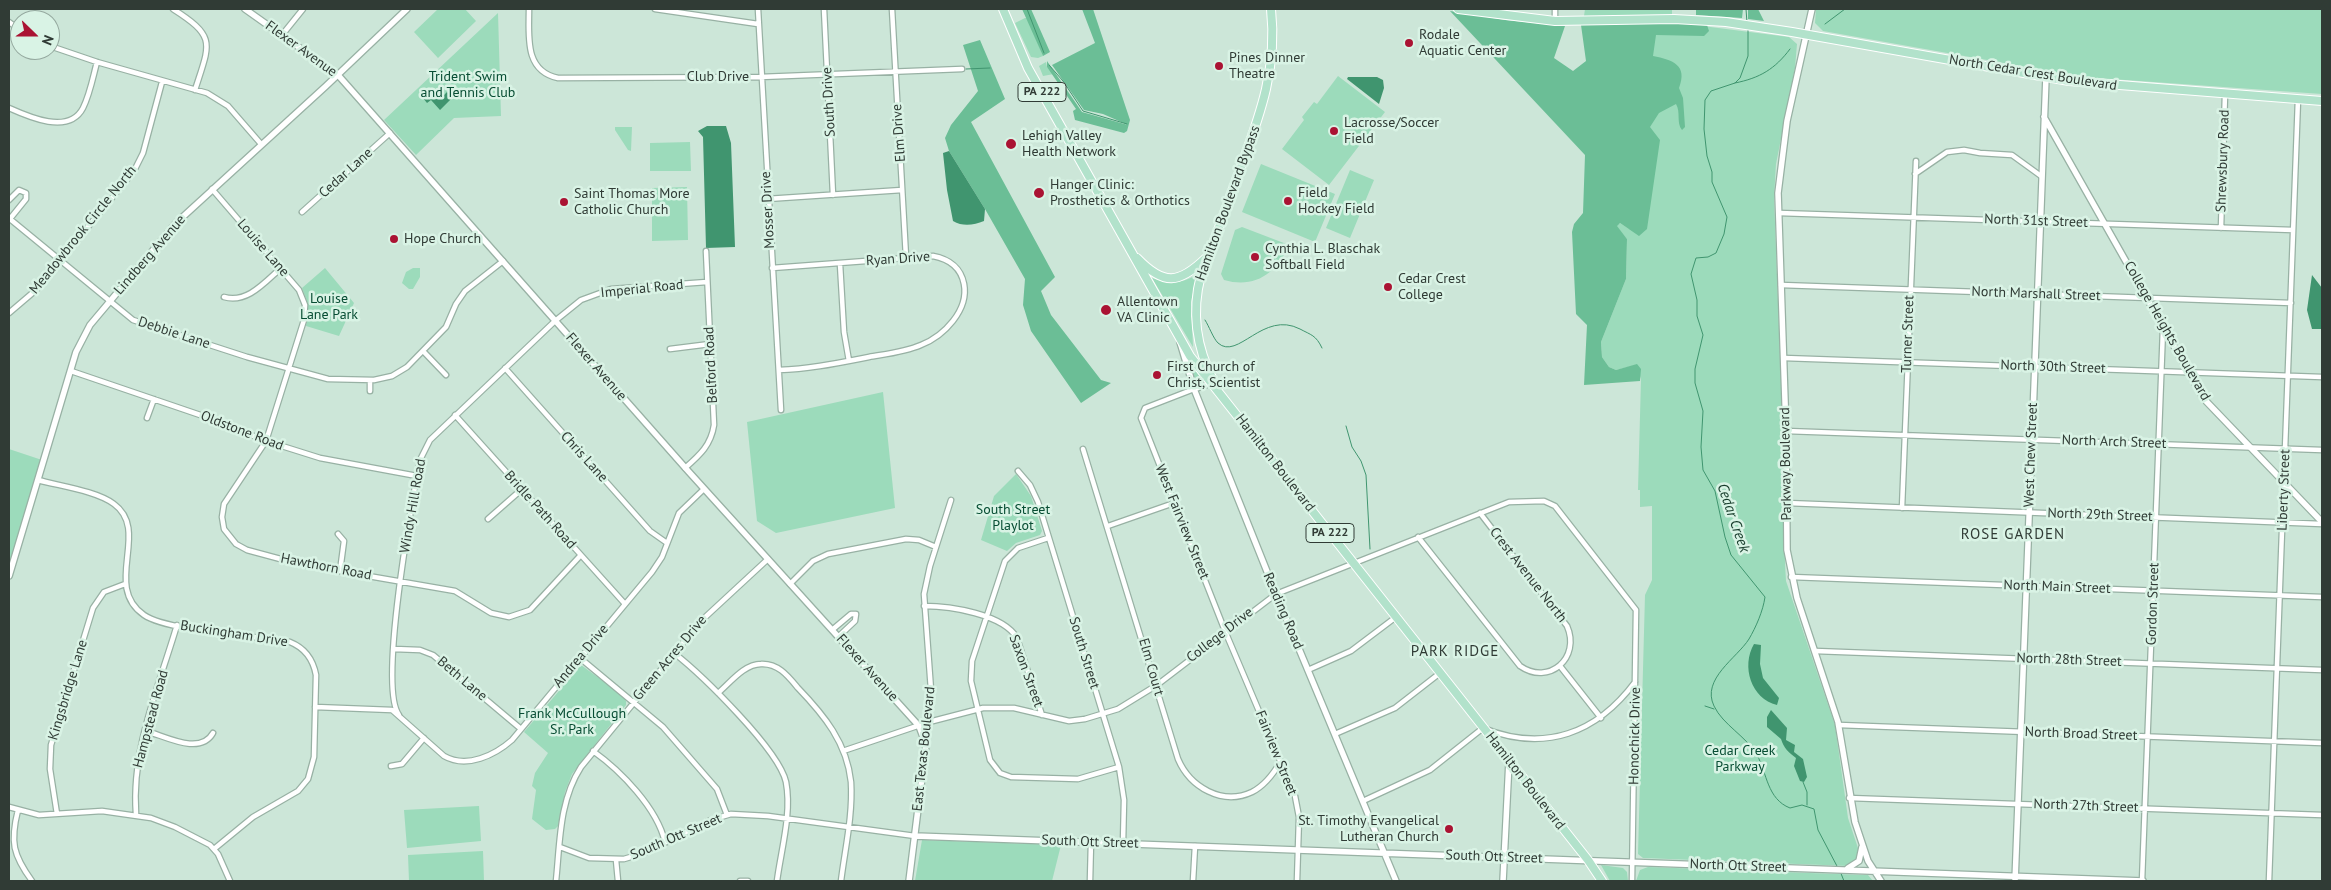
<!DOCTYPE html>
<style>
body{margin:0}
#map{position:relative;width:2331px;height:890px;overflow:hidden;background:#cce6d8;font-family:"PT Sans",sans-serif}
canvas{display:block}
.frame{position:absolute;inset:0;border:10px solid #303b35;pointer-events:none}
.north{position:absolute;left:10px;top:10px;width:50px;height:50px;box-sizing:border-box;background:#d9f3e5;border:1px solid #95a99f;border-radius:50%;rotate:112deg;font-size:14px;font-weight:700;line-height:20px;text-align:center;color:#303b35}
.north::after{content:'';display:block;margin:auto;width:18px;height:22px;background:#aa1333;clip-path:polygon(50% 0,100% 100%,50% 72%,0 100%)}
</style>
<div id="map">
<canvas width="2331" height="890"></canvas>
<div class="frame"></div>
<div class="north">N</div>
</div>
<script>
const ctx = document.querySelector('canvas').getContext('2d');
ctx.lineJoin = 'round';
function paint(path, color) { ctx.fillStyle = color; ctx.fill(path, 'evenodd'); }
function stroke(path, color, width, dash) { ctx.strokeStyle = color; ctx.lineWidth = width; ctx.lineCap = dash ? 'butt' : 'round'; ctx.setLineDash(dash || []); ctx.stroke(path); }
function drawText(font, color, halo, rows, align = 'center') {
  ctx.font = font + ' "PT Sans",sans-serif'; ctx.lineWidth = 5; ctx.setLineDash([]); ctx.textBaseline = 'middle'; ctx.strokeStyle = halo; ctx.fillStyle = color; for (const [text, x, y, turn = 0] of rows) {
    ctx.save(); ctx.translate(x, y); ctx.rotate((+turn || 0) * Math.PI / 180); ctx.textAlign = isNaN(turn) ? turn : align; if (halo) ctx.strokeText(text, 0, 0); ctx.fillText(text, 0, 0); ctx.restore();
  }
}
const green = new Path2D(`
 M438,9H465L476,21L438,58L414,32Z
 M1585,9H1672V15L1584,16Z
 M1816,9H2322V94L2083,77L1823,31L1815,23Z
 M498,13L501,116L454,118L416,155L384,120Z
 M1025,18H1028L1043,56L1038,58L1031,57L1015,23Z
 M1679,23L1789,37L1797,44L1795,68L1776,164L1774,198L1781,378L1785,563L1786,581L1835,725L1848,818L1859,851L1858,861L1849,866L1643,858L1638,854L1645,595L1652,580V506L1640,507V490H1638L1641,379L1636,365L1616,370L1609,367L1602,357L1601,342L1626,279L1627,239L1616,226L1620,223L1629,229L1650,34Z
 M1046,62L1047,67L1054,74L1043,76L1039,66Z
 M1338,76L1385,112L1329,185L1282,149L1304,120L1302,117L1314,102L1317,104Z
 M615,127H632L631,151L628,150L615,130Z
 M690,142L691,171H650V143Z
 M1261,164L1335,194L1315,242L1242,212Z
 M1350,170L1374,180L1350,238L1326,228Z
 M687,187L688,240L652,241V188Z
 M1242,227L1289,245C1277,273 1255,289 1224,280L1221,274L1235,230Z
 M325,268L354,303L339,336L306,326L308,304L302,288Z
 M413,268H420V277L413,289H409L402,283L406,272Z
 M1197,274L1191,302L1193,347L1152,278C1168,284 1183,284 1197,274Z
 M1192,366L1205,384L1199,385L1197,383L1195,385L1190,367Z
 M883,392L895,508L776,533L757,521L747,422Z
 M9,449L42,460L9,567Z
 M1016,474L1031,496L1042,531L1040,535L1016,543L1007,551L981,540L994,496Z
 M581,665L622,695L626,701V705L572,774L565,792L558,826L555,829L546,830L532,819L536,790L532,786L535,773L548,753L524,732Z
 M479,806L481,841L407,848L404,810Z
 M922,840H923L1061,845L1052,881H915Z
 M483,851L484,881H409L408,855Z
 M1601,865L1623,868L1627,872L1628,881H1610Z
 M1648,867L1864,875H1868L1873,881H1636L1640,870Z`);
const forest = new Path2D(`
 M1022,9H1031L1050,52L1043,56Z
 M1082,9H1093L1130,120L1127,131L1124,133L1075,120L1073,111L1076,109L1047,67V61L1082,112L1128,125L1103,114L1084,110L1052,65L1095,43Z
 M1696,9H1743L1742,18L1696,15Z
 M1748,9H1758L1764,21L1748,19Z
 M1450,11L1505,20L1565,26L1554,58L1573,71L1586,61L1581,25L1679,23L1707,25L1709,31L1704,36L1656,35L1653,56C1673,60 1688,65 1679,88L1683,98L1685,127L1682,130C1676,123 1681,112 1676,104L1659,113L1650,127L1660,140L1647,229L1639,236L1620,223L1617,226L1627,239L1626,279L1601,342L1602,357L1609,367L1616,370L1637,364L1641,369L1640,381L1584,385L1587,325L1576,314L1572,232L1574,224L1583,213L1585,155Z
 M980,40L1005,99L971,122L1055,277L1041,291L1051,315L1101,380L1111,383L1081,403L1031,331L1023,305L1025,279L985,209L949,151L945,138L951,125L978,91L963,45Z`);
const water = new Path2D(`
 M1348,77H1377L1383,80L1384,88L1379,104L1347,79Z
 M433,89H435L434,91L441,98L447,92L452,98L440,110L431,100L427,103L423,98Z
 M707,126H726L731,143L735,247L706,248L703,137L698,131Z
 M949,151L985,209L984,221C974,225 963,227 953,221L947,190L943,153Z
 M2312,275L2322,288V329H2312L2307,310Z
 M1754,644L1761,645L1760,664L1763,678L1779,698L1777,705C1751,699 1741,666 1754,644Z
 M1771,710L1787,728L1786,740L1795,745L1794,752L1803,759L1807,777L1804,782L1800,781L1794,766L1796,758C1788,752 1784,748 1781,739L1767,727V717Z`);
const stream = new Path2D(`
 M1027,9L1044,53
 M1746,9L1747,23
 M1825,24L1845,9
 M1748,29V56L1740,78L1735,83L1711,91L1705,100L1704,129L1707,156L1712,172V182L1727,217L1724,234L1716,253L1708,257L1696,258L1691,274L1697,300V316L1703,335L1695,369V383L1703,411L1701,447L1703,470L1715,491L1725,537L1731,555L1765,597C1763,611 1756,627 1749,639C1737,658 1701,679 1714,706C1723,725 1746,736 1757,755C1767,773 1767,799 1790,808L1802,805L1814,809L1818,830L1838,868
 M1049,65L1063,81L1083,111L1127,124
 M966,69L990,68
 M1735,83C1760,78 1775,69 1790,49
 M1205,320C1209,326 1213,338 1218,343C1238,361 1263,310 1300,329C1311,335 1316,335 1322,348
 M1346,426L1352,447L1361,461L1366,475L1370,549
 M1705,706L1714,709
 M1803,782L1807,792V805
 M1840,871L1844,881`);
const minor = new Path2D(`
 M173,9C217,37 210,43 195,90
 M529,9C529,36 524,71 558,78L760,77L962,69
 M655,9L758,24
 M758,9L781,410
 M824,9L833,195
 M892,9L906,257
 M1555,9V21
 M9,22L20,30
 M282,35L303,9
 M50,46L97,62L207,93L228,106L261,144
 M9,108C29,117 69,135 83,108C90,94 93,77 97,62
 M1915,174L1947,152L1964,150L1980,153L2012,155L2041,176
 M212,189L299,290L305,305L304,320L266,441L224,504L222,517L224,529L236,544L247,550L299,564L455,591L491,613L509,617L530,610L580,556
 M767,199L902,190
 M9,200L19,190L26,193V199L9,220
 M302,212L390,133
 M1779,213L2293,230
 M10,219L133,320L247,357L328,379L374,380L392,376L407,367L446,327L456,304L465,291L503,261
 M2221,228L2225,94
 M840,264L844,332L849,361
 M772,268L933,256C949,259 961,268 964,284C969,310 944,336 921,345C905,352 886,354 869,357C838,363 810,369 779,370
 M1781,285L2291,303
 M224,297C247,304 265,282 281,268
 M9,313L36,290L134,171L143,153L162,82
 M670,349L710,344
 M423,351L446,375
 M1784,358L2322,377
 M505,368L650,531L667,543
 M71,371L209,418L266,441L320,458L417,476
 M370,380V391
 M1194,389L1145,408L1141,418L1225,631L1295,796L1299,817L1297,881
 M455,415L625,604
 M147,418L154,399
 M1786,431L2322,450
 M1083,449L1178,759C1190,787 1222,806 1252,792C1264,786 1274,773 1281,761
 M685,468C700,455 711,445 714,425L706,251
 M1018,471L1030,485L1038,502L1119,767L1124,800L1123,843
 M38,480C60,486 97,491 114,504C151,531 102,586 144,615C167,631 257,636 290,642C305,648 313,659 316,675L314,757L308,779L298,791L253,817L214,849
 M1787,503L2322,524
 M1902,508L1916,161
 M488,519L521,490
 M1108,526L1174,503
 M338,534L344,541L340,571
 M1418,537L1520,666C1549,686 1581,658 1567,626L1480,513
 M1048,538L1018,548L1005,561L972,661L971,681L990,760L1000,773L1011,777L1078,779L1119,767
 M1791,577L2322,597
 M790,584L813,561L828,554L906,539L919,540L936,547
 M924,606C950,606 1003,614 1017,638L1042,715
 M832,630L851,614H856L855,621L838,637
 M394,649L420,650L433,655L521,729
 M1815,651L2322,670
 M674,653C702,675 779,750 786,782C792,814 781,850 777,881
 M580,658L663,727L717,789L727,815
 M1560,666L1601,718
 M1308,670L1351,651L1396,617
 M718,693C730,683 744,664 761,664C778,663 788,676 798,688C824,715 847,743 851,782C853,815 845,849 841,881
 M315,707L392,710L444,756C467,769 495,755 512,740L652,572L662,557L679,513L704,489
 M399,715C378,687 412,502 420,460L430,440L555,321L581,300L611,289L707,282
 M1839,725L2322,743
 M146,731C165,736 200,756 213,733
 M1335,734L1395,708L1440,673
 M926,745L931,690L924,594L930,566L951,500
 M593,751C621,771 657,808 665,842
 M843,751L929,722L983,708H1014L1069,721L1085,719L1118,709L1157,685L1276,594L1509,502L1544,501L1555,506L1636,610L1632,881
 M391,766L402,764L424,738
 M1849,798L2322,815
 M1363,801L1430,770L1483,728C1545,753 1597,733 1635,682
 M9,807L39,815L102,811L151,818L175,827L210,845L218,854L230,881
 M18,810C10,842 13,855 32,881
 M57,814L50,769L51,745L93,608L104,592L125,584
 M136,814C131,749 159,686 177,625
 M560,847L589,858L624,859L644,853L711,820L731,814L768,816L915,836
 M616,860L618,881
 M556,881C560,843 559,801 581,767L701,621L768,559
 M740,881H748
 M1090,881L1091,842
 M1193,881L1195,846
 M2142,881L2163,328
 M2269,881L2298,99`);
const tertiary = new Path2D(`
 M245,9L338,75L689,472L919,726L926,745L909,881
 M1812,9L1787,121L1778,193L1786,431L1787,550L1797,598L1838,722L1855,822L1868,861L1881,881
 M2044,117L2204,399L2322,522
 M1180,342L1194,389L1274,589L1396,881
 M1194,389L1211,383
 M9,576L76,352L90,325L175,224L326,86L407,9
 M915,836L2143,881
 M1848,868L1859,861L1862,847
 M1503,881L1509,761
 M2015,881L2046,77`);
const primary = new Path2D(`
 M1003,9L1028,68L1190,356L1588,860L1602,881
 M1458,9L1555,21L1674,19L1726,22L1792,32L2069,81L2322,101
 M1137,258C1164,286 1179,284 1206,258
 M1214,382C1196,347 1191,313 1201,275C1214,243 1225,210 1237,178C1258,120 1278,72 1271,9`);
const markers = [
 [1409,43,5,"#aa1333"],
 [1219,66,5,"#aa1333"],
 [1334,131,5,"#aa1333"],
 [1011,144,6,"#aa1333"],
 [1039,193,6,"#aa1333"],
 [1288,201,5,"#aa1333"],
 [564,202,5,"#aa1333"],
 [394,239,5,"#aa1333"],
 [1255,257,5,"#aa1333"],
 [1388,287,5,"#aa1333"],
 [1106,310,6,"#aa1333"],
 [1157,375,5,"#aa1333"],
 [1449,829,5,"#aa1333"]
];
const shields = [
 [1042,92,48],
 [1330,533,48]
];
const shieldNames = [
 ["PA 222",1042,92],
 ["PA 222",1330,533]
];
const poiNames = [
 ["Rodale",1419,35],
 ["Aquatic Center",1419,51],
 ["Pines Dinner",1229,58],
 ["Theatre",1229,74],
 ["Lacrosse/Soccer",1344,123],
 ["Field",1344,139],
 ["Lehigh Valley",1022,136],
 ["Health Network",1022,152],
 ["Hanger Clinic:",1050,185],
 ["Prosthetics & Orthotics",1050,201],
 ["Field",1298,193],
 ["Hockey Field",1298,209],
 ["Saint Thomas More",574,194],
 ["Catholic Church",574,210],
 ["Hope Church",404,239],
 ["Cynthia L. Blaschak",1265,249],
 ["Softball Field",1265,265],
 ["Cedar Crest",1398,279],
 ["College",1398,295],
 ["Allentown",1117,302],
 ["VA Clinic",1117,318],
 ["First Church of",1167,367],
 ["Christ, Scientist",1167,383],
 ["St. Timothy Evangelical",1439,821,"right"],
 ["Lutheran Church",1439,837,"right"]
];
const streetNames = [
 ["Flexer Avenue",301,49,36],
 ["North Cedar Crest Boulevard",2033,73,9],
 ["Club Drive",718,77],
 ["South Drive",829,102,-93],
 ["Elm Drive",899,133,-94],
 ["Shrewsbury Road",2223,161,-88],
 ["Cedar Lane",346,173,-42],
 ["Hamilton Boulevard Bypass",1228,203,-70],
 ["Mosser Drive",768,210,-93],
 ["North 31st Street",2036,221,2],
 ["Meadowbrook Circle North",83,230,-51],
 ["Louise Lane",263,248,49],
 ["Lindberg Avenue",150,255,-49],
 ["Ryan Drive",898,259,-4],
 ["Imperial Road",642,289,-6],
 ["North Marshall Street",2036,294,2],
 ["College Heights Boulevard",2167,331,60],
 ["Debbie Lane",174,333,18],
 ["Turner Street",1908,334,-88],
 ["Belford Road",711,365,-93],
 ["Flexer Avenue",596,367,49],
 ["North 30th Street",2053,367,2],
 ["Oldstone Road",242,431,21],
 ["North Arch Street",2114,442,2],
 ["West Chew Street",2031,455,-88],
 ["Chris Lane",584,457,48],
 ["Hamilton Boulevard",1275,463,52],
 ["Parkway Boulevard",1786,464,-91],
 ["Liberty Street",2284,490,-88],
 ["Windy Hill Road",413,506,-80],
 ["Bridle Path Road",540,510,48],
 ["North 29th Street",2100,515,2],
 ["West Fairview Street",1182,522,68],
 ["Hawthorn Road",326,567,11],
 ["Crest Avenue North",1528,575,52],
 ["North Main Street",2057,587,2],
 ["Gordon Street",2153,604,-88],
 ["Reading Road",1283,611,67],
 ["Buckingham Drive",234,634,9],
 ["College Drive",1220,635,-38],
 ["South Street",1084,653,73],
 ["Andrea Drive",581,656,-50],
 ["Green Acres Drive",670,658,-50],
 ["North 28th Street",2069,660,2],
 ["Elm Court",1151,667,74],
 ["Flexer Avenue",867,668,48],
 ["Saxon Street",1026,671,70],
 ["Beth Lane",462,679,40],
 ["Kingsbridge Lane",68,690,-73],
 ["Hampstead Road",151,719,-75],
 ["North Broad Street",2081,734,2],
 ["Honochick Drive",1635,736,-89],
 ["East Texas Boulevard",924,749,-84],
 ["Fairview Street",1276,753,68],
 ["Hamilton Boulevard",1525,781,52],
 ["North 27th Street",2086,806,2],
 ["South Ott Street",676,837,-23],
 ["South Ott Street",1090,842,2],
 ["South Ott Street",1494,857,2],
 ["North Ott Street",1738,866,2]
];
const parkNames = [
 ["Trident Swim",468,77],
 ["and Tennis Club",468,93],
 ["Louise",329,299],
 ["Lane Park",329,315],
 ["South Street",1013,510],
 ["Playlot",1013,526],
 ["Frank McCullough",572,714],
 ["Sr. Park",572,730],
 ["Cedar Creek",1740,751],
 ["Parkway",1740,767]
];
const waterNames = [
 ["Cedar Creek",1733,518,71]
];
const neighbourhoodNames = [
 ["ROSE GARDEN",2013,535],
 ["PARK RIDGE",1455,652]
];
paint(green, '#9cdbbb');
paint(forest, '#6bbe96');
paint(water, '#40956f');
stroke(stream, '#40956f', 1);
stroke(minor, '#98b1a4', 7);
stroke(tertiary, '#98b1a4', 8);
stroke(primary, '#fff', 10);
stroke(minor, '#fff', 4.5);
stroke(tertiary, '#fff', 5.5);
stroke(primary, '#b2e2cb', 8);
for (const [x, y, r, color] of markers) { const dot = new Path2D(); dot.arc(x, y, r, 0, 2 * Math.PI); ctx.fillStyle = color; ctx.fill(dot); stroke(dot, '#d9f3e5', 2); }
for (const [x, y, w] of shields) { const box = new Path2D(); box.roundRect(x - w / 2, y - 9.5, w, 19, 4); ctx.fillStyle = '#d9f3e5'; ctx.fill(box); stroke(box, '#303b35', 1); }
drawText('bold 12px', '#303b35', null, shieldNames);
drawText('14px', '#303b35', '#d9f3e5', poiNames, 'left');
drawText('14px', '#303b35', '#d9f3e5', streetNames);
drawText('14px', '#074d33', '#d9f3e5', parkNames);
drawText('italic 15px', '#173c2b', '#d9f3e5', waterNames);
ctx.letterSpacing = '1px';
drawText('15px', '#303b35', '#d9f3e5', neighbourhoodNames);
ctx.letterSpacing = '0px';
</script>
